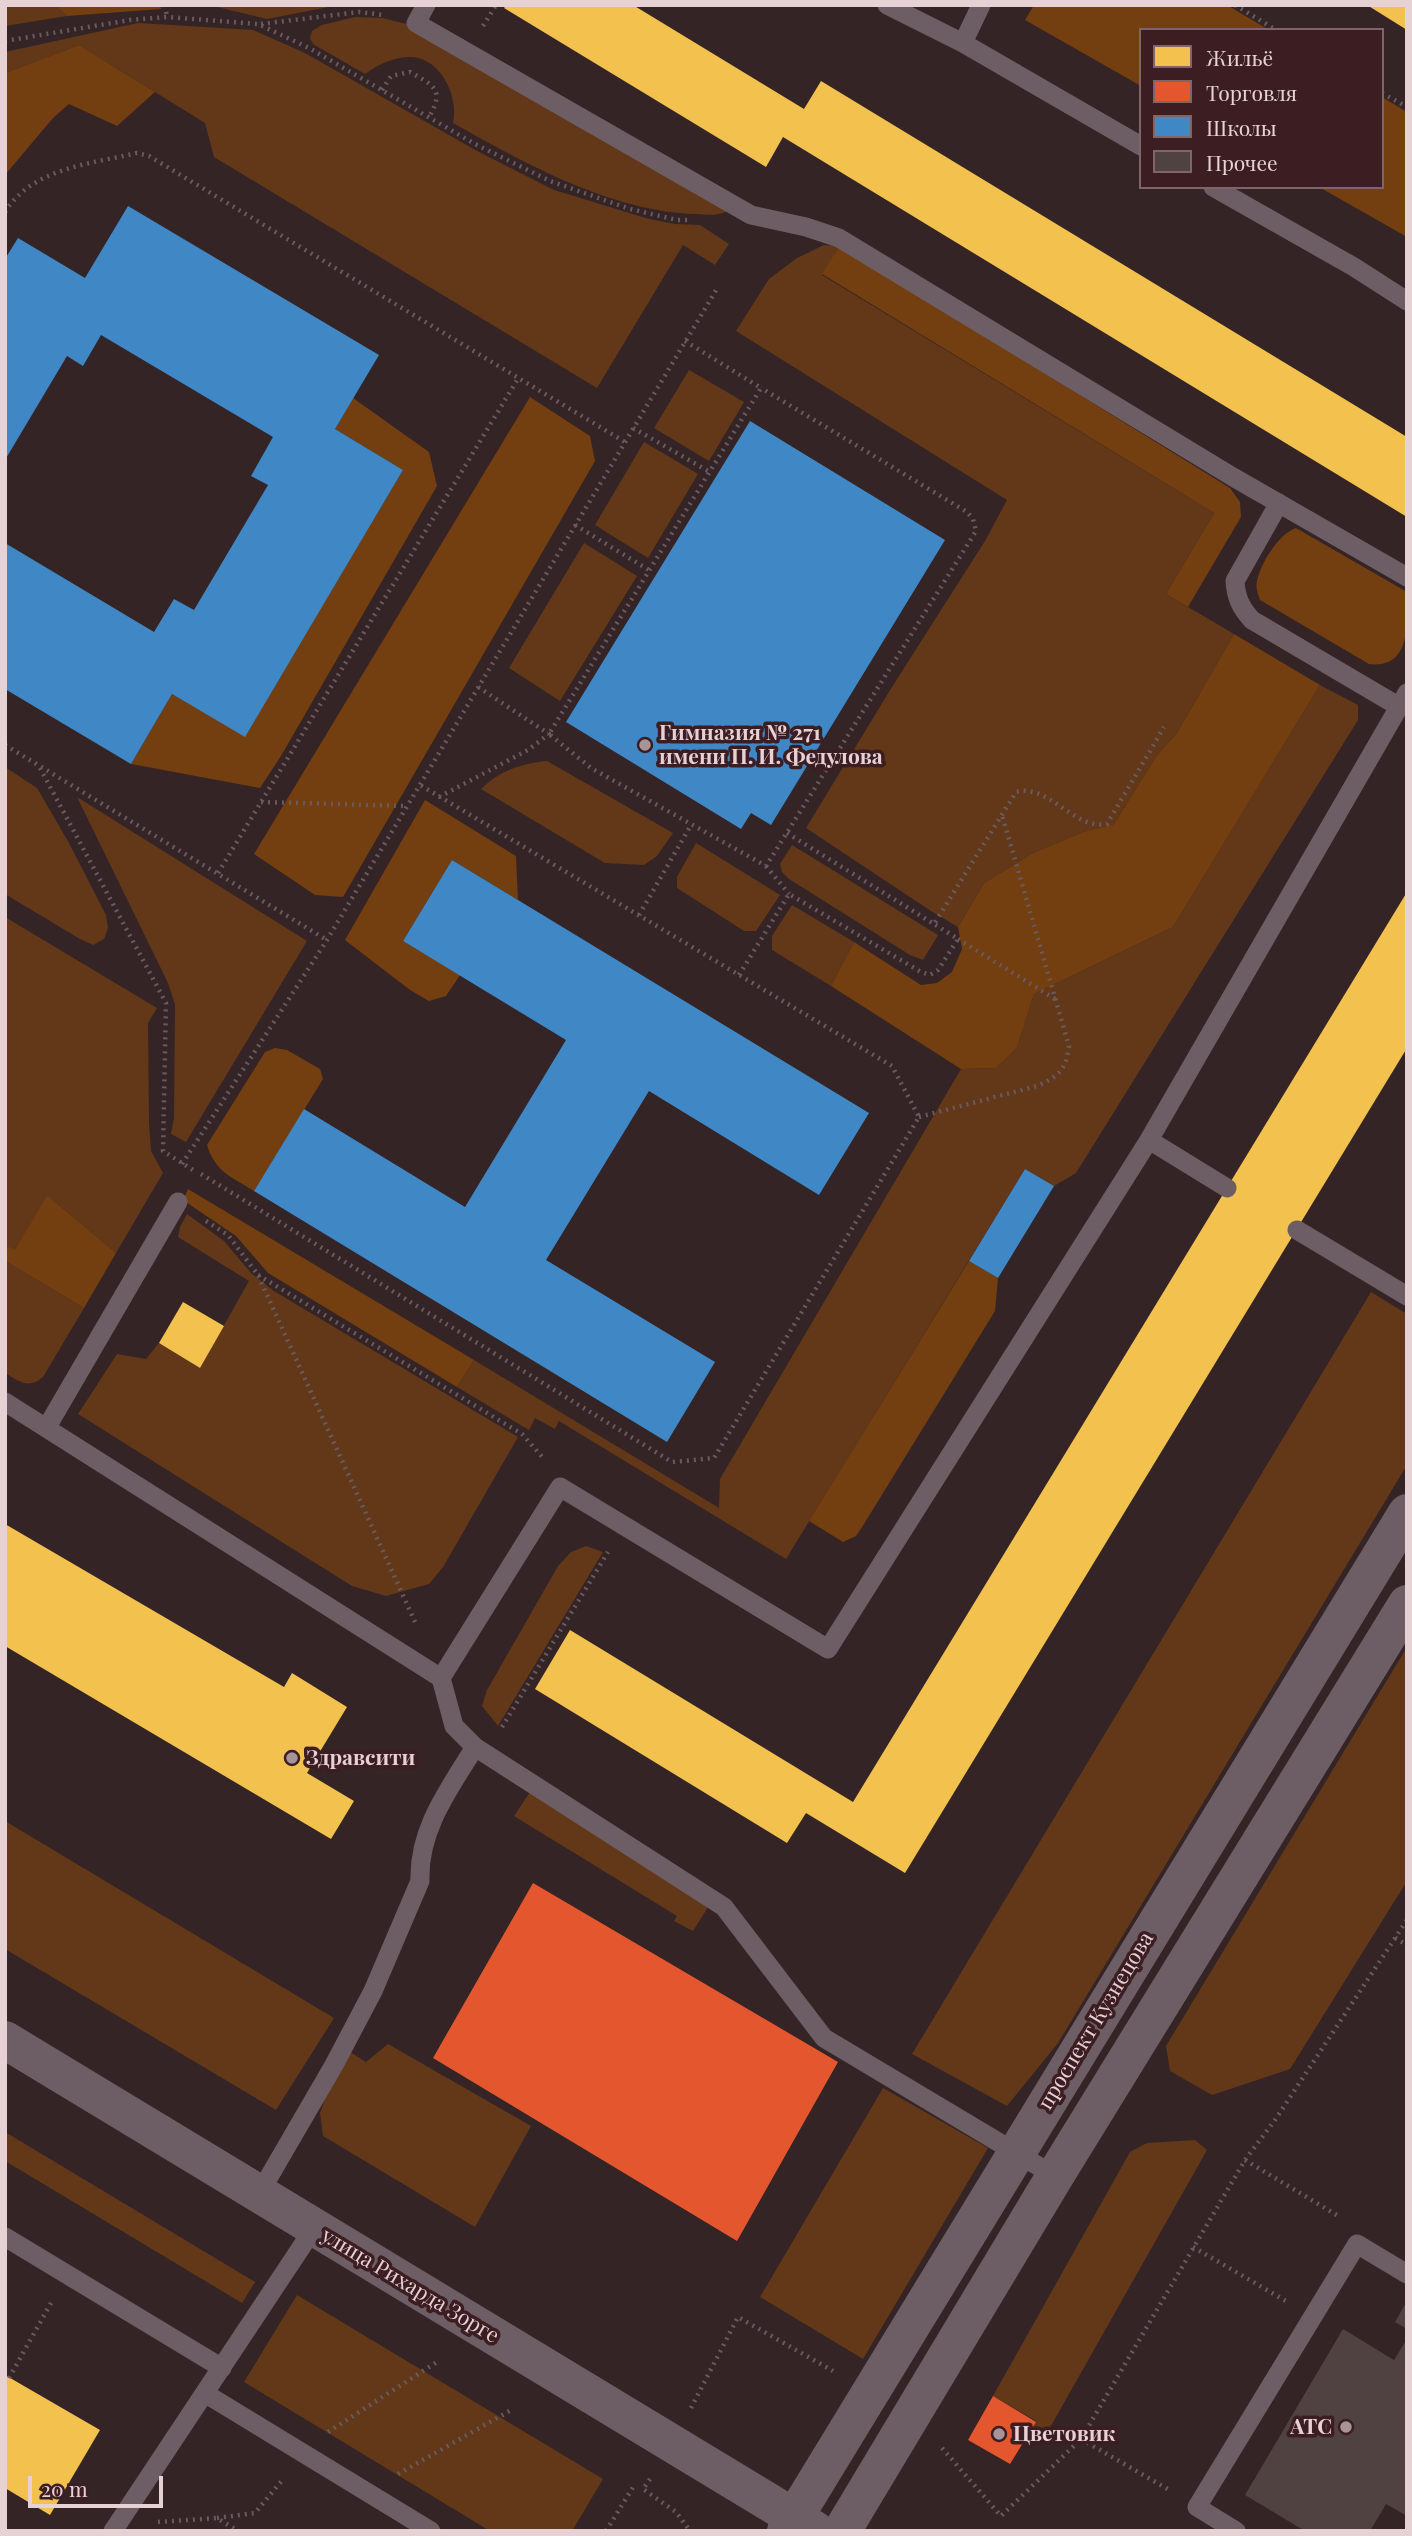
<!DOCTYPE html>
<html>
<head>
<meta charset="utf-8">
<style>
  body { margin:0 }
  #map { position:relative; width:1412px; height:2536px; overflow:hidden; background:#342426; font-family:"Playfair Display",serif }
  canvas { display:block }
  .frame { position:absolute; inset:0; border:7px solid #e6d1d4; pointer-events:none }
  .legend { position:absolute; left:1139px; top:28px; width:245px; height:161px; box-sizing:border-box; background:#3b1d22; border:2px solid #7f6569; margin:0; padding:9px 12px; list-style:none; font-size:21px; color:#e6d1d4 }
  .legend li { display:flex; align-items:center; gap:14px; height:35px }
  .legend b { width:35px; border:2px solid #7f6569 }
  .scale { position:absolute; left:28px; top:2476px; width:135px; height:32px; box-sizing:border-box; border:4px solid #e6d1d4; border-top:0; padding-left:9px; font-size:21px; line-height:24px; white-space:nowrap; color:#e6d1d4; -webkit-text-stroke:5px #3b1d22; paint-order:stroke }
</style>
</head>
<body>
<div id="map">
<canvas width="1412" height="2536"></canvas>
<div class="frame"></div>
<ul class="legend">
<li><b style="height:19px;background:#f2c14e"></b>Жильё</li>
<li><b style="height:19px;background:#e4572e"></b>Торговля</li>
<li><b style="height:19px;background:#3f88c5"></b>Школы</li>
<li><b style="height:19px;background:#504241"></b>Прочее</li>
</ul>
<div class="scale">20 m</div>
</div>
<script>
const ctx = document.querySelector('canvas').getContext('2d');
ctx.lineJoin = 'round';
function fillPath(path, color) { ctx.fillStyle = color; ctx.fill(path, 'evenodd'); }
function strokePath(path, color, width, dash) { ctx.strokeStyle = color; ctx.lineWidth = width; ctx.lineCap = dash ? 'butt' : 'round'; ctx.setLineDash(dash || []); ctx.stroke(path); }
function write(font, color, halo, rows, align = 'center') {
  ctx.font = font + ' "Playfair Display",serif'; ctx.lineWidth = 7; ctx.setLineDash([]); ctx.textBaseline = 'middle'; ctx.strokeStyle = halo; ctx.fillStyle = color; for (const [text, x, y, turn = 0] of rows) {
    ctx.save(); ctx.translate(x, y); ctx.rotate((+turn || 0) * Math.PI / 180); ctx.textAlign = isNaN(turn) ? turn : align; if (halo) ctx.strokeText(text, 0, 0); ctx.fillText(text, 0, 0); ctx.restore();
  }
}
fillPath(new Path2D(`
  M5,5H57L67,16L5,26Z
  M209,5H339L267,19Z
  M355,17L382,18L411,25L728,211C718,216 707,215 696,214C612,212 524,163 453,123C459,97 441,58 411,57C395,56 377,65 365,74L313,44L310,38L312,31L322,25Z
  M138,23L253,30L305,53L477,151L554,190L649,219L675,224L700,225L729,244L715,265L683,245L597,388L214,157L205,123L79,45L5,73V52Z
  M824,245L839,246L822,275L1214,513L1166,594L1234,634L1177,733L1157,755L1114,824L1083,832L1033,853L984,883L958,927L931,911L806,828L892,687L985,541L1007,500L736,331L769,279L797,258Z
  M689,370L744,402L709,461L654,428Z
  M644,442L698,474L648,558L595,525Z
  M584,543L637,576L560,701L509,668Z
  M1320,685L1358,705V720L1076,1173L1054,1186L1025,1169L786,1559L559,1421L555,1429L535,1418L529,1430L457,1387L474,1360L719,1508L720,1479L961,1069L996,1068L1017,1048L1034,994L1173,927Z
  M547,761L673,833L657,856L644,865L605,863L481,789C501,770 520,764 547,761Z
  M5,767L37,788L69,843L106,915L108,928L104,939L93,945L80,939L5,894Z
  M77,797L307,941L186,1142L171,1134L174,1118L175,1004L168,983Z
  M696,843L780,895L756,931H744L677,888V877Z
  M792,845L938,935L923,960L910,955L789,879L782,872L780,864Z
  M792,905L854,942L831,986L772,950V936Z
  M5,917L157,1008L148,1023L149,1123L151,1151L163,1173L116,1253L47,1195L15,1251L5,1245Z
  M187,1214L224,1241L251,1273L274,1291L518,1437L443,1567L429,1584L386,1596L352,1586L78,1414L117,1354L146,1359L159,1343L200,1368L249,1281L178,1237L180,1227Z
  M5,1261L84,1308L43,1377C29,1389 20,1382 5,1373Z
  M1371,1292L1407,1314V1465L1058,2043L1007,2106L912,2054Z
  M586,1546L603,1552L498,1726L482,1706L487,1690L558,1566L571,1552Z
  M1407,1647V1881L1290,2069L1212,2095L1170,2071L1166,2046Z
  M530,1792L710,1904L693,1931L674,1921L677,1916L514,1816Z
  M5,1821L334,2018L276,2110L5,1949Z
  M388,2044L531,2126L475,2227L323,2136L320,2113L332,2079L347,2050L366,2062Z
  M883,2088L988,2148L863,2359L760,2297Z
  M5,2132L255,2282L242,2303L5,2161Z
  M1195,2140L1207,2150L1052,2424L1043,2436L1031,2429L1036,2421L993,2396L1130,2152L1147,2143Z
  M297,2295L603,2479L572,2531H490L244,2382Z`), '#633818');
fillPath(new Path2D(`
  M56,5H160L161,9L67,16Z
  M1034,5H1227L1269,30H1141V86L1025,20Z
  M79,45L155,92L117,126L69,104L53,118L5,175V73Z
  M1382,97L1407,112V237L1319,187H1382Z
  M839,246L1230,488L1240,502L1241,517L1188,607L1166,594L1214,513L822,274Z
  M530,397L590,436L595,461L343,897L315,895L254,854Z
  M353,398L429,452L437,486L281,756L260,788L131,764L172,694L245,736L403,470L335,429Z
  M1296,528L1407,592C1407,623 1412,669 1369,664L1260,600C1257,592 1255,585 1258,577C1263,560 1279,534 1296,528Z
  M1234,634L1320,685L1173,927L1034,994L1017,1048L996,1068L961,1069L831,986L854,942L921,985L937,983L952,972L962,949L958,927L984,883L1033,853L1083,832L1114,824L1157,755L1177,733Z
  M425,800L516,856L518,900L452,860L403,941L460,975L446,996L429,1001L410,990L345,940Z
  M275,1048L287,1050L320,1069L323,1079L254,1191C232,1177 215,1172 207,1145L265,1052Z
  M188,1189L474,1360L457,1387L268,1273L236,1236L183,1200Z
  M47,1195L116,1253L84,1308L5,1261V1245L15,1250Z
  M969,1261L998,1278L995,1311L864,1524L856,1536L843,1542L809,1521Z`), '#733e10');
fillPath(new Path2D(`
  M506,5H633L804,109L821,81L1407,437V517L783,137L766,167L504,8Z
  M1367,5H1407V30Z
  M1407,892V1048L905,1873L806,1813L787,1843L535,1689L570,1630L853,1802Z
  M183,1302L224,1326L200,1368L159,1343Z
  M5,1524L284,1687L292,1673L347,1707L307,1773L354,1801L331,1839L5,1646Z
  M5,2375L100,2430L50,2515L5,2488Z`), '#f2c14e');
fillPath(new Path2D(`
  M533,1883L838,2062L737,2241L433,2058Z
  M993,2396L1036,2422L1010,2464L968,2440Z`), '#e4572e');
fillPath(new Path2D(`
  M128,206L379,355L335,429L403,470L245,737L172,694L131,764L5,689V543L154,632L174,599L194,610L268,485L251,476L273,437L101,335L83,366L67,356L5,460V259L18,238L85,278Z
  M750,421L945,540L771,825L751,813L741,829L566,722Z
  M452,860L869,1113L819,1195L649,1091L546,1260L715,1362L667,1442L254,1191L304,1109L465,1207L566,1040L403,941Z
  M1025,1169L1054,1186L998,1278L969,1261Z`), '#3f88c5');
fillPath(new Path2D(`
  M1407,2301V2329L1395,2322Z
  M1343,2329L1394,2360L1407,2339V2516L1386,2504L1370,2531H1305L1245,2495Z`), '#504241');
strokePath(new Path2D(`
  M165,5L167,17
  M1235,5L1276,30
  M261,24L359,12L384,15
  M483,26L496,5
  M5,41L130,20L167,17L258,24L309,48L475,144L550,181L630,209L677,220H691
  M382,90L391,76L410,72C434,86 445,89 429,117
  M1382,93L1407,107
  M5,212C32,168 90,164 137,153L149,156L625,442
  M685,341L761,388L549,734L591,768L766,866L976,531L973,519L967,512L761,388
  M633,428L710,472
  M575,525L649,570
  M5,745L327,940
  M40,768L166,1003L163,1151L193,1170
  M439,797L528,750L549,734L478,687
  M261,802L406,806
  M787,833L934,924L1016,792C1049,783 1073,830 1107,824L1164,727
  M766,866L789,894
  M218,873L519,377
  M639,915L691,825
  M958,939L1055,999
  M739,975L789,894L921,972L930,975L938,970L958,939L934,924
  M919,1117L1037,1086C1059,1076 1066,1070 1069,1046L1002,815
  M182,1164L327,940L718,287
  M201,1174L672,1462L714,1458L919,1117L892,1066L420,785
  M206,1221L228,1235L258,1275L415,1622
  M258,1275L522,1434L544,1459
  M502,1727L608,1552
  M1395,1938L1407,1945
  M1245,2160L1340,2217
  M1193,2247L1286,2301
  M9,2378L51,2303
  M691,2408L738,2317L833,2371
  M328,2432L437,2362
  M1081,2439L1171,2491
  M942,2448L1001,2516L1081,2439L1245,2160L1275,2120L1407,1920
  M398,2474L513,2409
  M650,2479L643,2489L676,2512L690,2531
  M217,2518L255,2513L284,2478
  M158,2522L217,2518L238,2531
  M606,2531L635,2484`), '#675b5e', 4.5, [2, 5]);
strokePath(new Path2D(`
  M426,5L416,23L751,215L806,227L839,238L1233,477L1407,577
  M887,5L963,43L1141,146
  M963,43L981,5
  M1213,187L1354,267L1407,301
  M1279,503L1235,581C1236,598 1241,608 1252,620L1398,706
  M1149,1140L1227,1188
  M1297,1230L1407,1296
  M5,1402L441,1678L454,1726L475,1747L724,1907L824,2038L1055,2176
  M47,1427L178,1202
  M441,1678L560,1487L828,1649L1149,1140L1407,693
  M259,2194L334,2065L373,1991L420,1881C418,1830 449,1789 475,1747
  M5,2237L222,2368
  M206,2394L431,2531
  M113,2531L314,2228
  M1236,2531L1197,2507L1357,2244L1407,2274`), '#6c5e64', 19);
strokePath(new Path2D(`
  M5,2040L815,2530
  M786,2531L1407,1513
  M842,2531L1055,2176L1407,1604`), '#6c5e64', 38);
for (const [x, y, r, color] of [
  [645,745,7,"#a89497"],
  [292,1758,7,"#a89497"],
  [1346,2427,7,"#a89497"],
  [999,2434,7,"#a89497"]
]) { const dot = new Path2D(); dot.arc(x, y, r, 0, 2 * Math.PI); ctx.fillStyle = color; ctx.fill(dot); strokePath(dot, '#3b1d22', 2.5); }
write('bold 21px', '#e6d1d4', '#3b1d22', [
  ["Гимназия № 271",659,733],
  ["имени П. И. Федулова",659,757],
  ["Здравсити",306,1758],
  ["АТС",1332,2427,"right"],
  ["Цветовик",1013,2434]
], 'left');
write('21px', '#e6d1d4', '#3b1d22', [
  ["проспект Кузнецова",1096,2021,-59],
  ["улица Рихарда Зорге",410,2286,31]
]);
</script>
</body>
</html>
